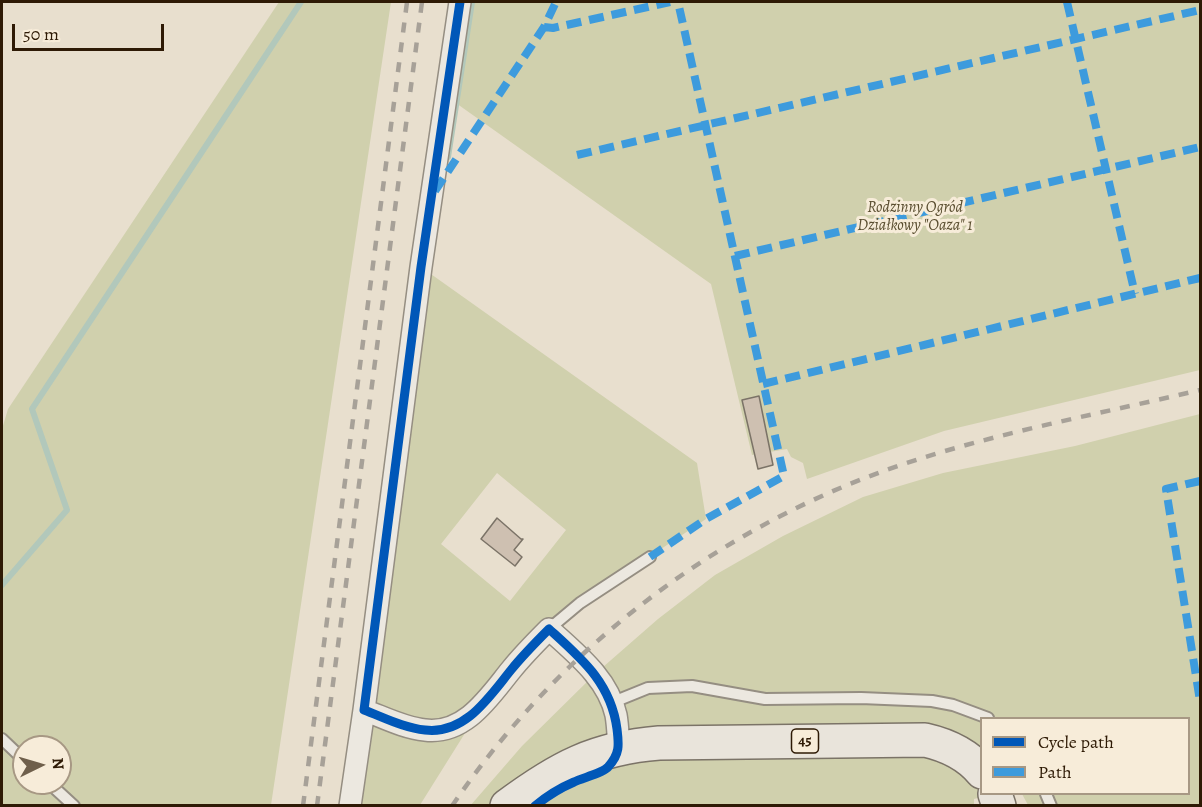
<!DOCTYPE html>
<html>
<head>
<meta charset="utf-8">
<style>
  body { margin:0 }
  #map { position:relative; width:1202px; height:807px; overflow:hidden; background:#e8dfce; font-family:Alegreya,serif }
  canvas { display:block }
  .frame { position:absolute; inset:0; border:3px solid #2e1a05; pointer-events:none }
  .legend { position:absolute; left:980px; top:717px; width:210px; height:78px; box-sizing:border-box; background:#f7ecd9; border:2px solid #a79884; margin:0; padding:8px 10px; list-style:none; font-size:18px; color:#2e1a05 }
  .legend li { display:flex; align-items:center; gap:12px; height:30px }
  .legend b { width:30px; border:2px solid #a79884 }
  .north { position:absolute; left:12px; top:735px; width:60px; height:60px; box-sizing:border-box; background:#f7ecd9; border:2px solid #a79884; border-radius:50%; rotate:85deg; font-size:16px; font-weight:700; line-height:24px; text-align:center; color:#2e1a05 }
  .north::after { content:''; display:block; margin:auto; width:21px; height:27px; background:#6f5f4b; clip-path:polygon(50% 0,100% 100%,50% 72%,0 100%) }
  .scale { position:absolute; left:12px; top:24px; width:152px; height:27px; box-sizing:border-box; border:3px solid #2e1a05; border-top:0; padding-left:8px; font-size:18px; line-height:21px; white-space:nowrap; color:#2e1a05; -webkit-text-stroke:4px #f7ecd9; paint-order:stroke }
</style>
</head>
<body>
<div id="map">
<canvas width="1202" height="807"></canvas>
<div class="frame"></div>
<ul class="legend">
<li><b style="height:8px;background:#0057b8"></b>Cycle path</li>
<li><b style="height:8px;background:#3d9bdd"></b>Path</li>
</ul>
<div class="north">N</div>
<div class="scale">50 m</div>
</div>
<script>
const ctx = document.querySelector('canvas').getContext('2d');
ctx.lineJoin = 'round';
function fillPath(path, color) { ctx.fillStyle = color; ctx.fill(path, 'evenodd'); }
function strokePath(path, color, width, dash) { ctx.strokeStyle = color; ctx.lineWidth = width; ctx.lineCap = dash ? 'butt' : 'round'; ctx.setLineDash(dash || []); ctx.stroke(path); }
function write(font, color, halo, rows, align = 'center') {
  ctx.font = font + ' Alegreya,serif'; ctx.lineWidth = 6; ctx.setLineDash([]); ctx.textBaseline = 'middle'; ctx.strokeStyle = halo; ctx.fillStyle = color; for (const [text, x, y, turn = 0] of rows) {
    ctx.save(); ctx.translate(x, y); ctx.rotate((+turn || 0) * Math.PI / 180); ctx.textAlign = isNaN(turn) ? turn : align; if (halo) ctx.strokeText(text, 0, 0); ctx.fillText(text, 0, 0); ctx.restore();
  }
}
fillPath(new Path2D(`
  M279,2H391L271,805L2,806V429L8,409ZM24,747H60V783H24Z
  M460,2H1200V370L944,431L807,479L803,463L791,457L787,449L752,455L711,284L446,96Z
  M421,267L697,463L706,519L580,603L482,706L420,805L347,806ZM497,473L566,530L510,601L441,544Z
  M1200,414V805H1028L1022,794H1188V718H982V794H993L974,799V805L470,806L522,746L595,674L658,619L715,575L783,536L863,497L943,473L1075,446Z`), '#d0d0ad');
strokePath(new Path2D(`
  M448,157L472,2
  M2,585L67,510L32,409L301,2`), '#b2c8bb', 6);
const building = new Path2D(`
  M759,396L773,465L758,469L742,400Z
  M497,518L521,539H523L514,550L522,557L515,566L481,539Z`);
fillPath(building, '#cec0b1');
strokePath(building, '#7b7367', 1.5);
const service = new Path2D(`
  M549,629L580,603L650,557
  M611,703L648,688L692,686L765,699L861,698L932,701L953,705L988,718
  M2,739L24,760
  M49,783L74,806
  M1046,794L1051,806`);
const minor = new Path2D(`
  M460,2L421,267L364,710C383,717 404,728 425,730C465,735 489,697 511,670C523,655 536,642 549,629C575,653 608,678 616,715C618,726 618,737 619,748
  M350,806L364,710`);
const primary = new Path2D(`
  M995,794L999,806
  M507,806C558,768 595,748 659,743L925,740C947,745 967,754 982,772`);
strokePath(service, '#958e82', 14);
strokePath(minor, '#958e82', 24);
strokePath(primary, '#7b7367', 36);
strokePath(service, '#ece8e0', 10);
strokePath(minor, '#ece8e0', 21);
strokePath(primary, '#e9e4db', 33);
strokePath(new Path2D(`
  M303,806L407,2
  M317,806L422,2
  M452,806C563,642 731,518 919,459C1010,430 1108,412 1200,390`), '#a7a198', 4.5, [10, 10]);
strokePath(new Path2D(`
  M1067,2L1135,294
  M544,27L553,28L670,2
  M577,155L1200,10
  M435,191L544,27L556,2
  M735,256L1200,147
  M763,384L1200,278
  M1200,481L1166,489L1200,701
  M650,557L706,519L784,476L678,2`), '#3d9bdd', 8, [15, 8]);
strokePath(new Path2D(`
  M460,2L421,267L364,710C383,717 404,728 425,730C465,735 489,697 511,670C523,655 536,642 549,629C582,659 611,683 617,729C619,745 620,754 608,767C603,773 582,778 574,782C560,788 547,796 535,806`), '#0057b8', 9);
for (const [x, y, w] of [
  [805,741,27]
]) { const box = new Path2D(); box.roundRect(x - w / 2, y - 12, w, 24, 4.5); ctx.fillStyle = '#f7ecd9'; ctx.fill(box); strokePath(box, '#2e1a05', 1.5); }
write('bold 15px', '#2e1a05', null, [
  ["45",805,741]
]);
write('italic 16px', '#594d2f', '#f7ecd9', [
  ["Rodzinny Ogród",915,208],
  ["Działkowy \"Oaza\" 1",915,226]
]);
</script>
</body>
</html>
